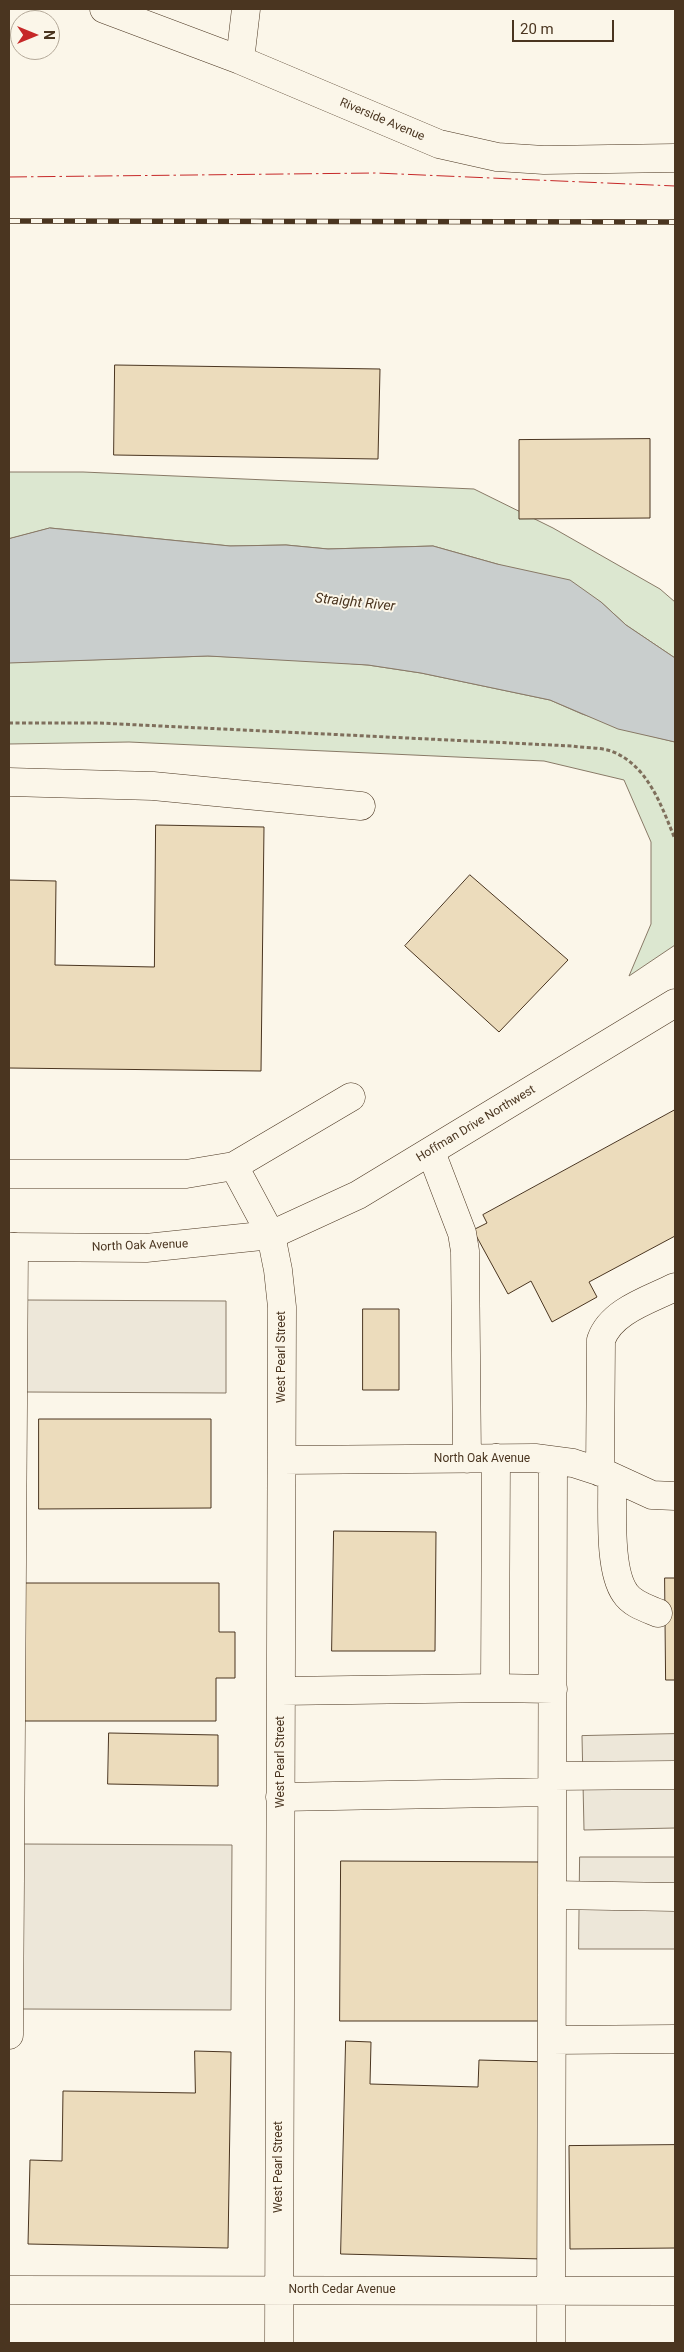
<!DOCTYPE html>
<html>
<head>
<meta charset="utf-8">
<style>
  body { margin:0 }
  #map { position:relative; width:684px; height:2352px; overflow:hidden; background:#fbf6e9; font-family:Roboto,sans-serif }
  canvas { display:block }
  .frame { position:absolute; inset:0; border:10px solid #4a3520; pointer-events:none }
  .north { position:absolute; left:10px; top:10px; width:50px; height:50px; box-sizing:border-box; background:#fbf6e9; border:1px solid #b4a999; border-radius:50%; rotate:90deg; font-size:14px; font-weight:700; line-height:20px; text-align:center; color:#4a3520 }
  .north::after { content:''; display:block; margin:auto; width:18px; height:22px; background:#c62828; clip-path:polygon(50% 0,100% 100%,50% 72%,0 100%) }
  .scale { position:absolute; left:512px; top:20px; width:102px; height:22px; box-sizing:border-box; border:2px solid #4a3520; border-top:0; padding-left:6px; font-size:15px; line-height:18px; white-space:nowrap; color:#4a3520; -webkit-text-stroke:4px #fbf6e9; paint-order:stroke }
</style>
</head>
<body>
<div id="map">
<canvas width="684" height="2352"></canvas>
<div class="frame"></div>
<div class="north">N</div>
<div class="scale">20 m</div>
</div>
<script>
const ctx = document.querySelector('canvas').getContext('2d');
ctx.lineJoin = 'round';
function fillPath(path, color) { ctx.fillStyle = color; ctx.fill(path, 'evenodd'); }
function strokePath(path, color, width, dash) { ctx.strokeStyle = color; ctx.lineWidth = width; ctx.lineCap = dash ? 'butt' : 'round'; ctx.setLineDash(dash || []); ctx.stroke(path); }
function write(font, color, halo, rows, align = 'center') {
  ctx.font = font + ' Roboto,sans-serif'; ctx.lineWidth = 4; ctx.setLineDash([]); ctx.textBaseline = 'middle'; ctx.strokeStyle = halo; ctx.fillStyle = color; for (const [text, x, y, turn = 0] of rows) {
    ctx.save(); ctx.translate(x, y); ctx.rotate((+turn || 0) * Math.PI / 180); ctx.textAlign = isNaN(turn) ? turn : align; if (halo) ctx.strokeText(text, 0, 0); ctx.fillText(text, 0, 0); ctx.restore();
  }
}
const green = new Path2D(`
  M9,472H83L474,489L553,528L660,589L675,602V658L626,625L601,602L497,564L433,546L328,549L286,545L230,546L50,528L9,539Z
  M208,656L306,660L368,665L421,673L550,700L582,714L647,735L675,742V945L629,976L651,924V842L624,780L544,761L129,742L9,744V663Z`);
fillPath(green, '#dce7d0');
strokePath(green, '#887966', 1);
const parking = new Path2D(`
  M25,1300L226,1301V1393L25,1392Z
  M675,1734V1828L584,1830L582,1736Z
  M20,1844L232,1845L231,2010L20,2009Z
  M580,1857H675V1949H579Z`);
fillPath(parking, '#ede7d9');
strokePath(parking, '#887966', 1);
const water = new Path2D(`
  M50,528L230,546L286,545L328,549L433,546L497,564L570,580L601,602L626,625L675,658V742L618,729L550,700L421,673L368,665L208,656L9,663V539Z`);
fillPath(water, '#c9cecd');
strokePath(water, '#887966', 1);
const building = new Path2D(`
  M115,365L380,369L378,459L114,455Z
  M650,439V518L519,519V440Z
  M156,825L264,827L261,1071L9,1068V880L56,881L55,965L154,967Z
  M470,875L568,960L499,1032L405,946Z
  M675,1110V1236L589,1282L597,1297L552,1322L531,1281L508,1294L473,1230L487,1223L483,1215Z
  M363,1309H399V1390H363Z
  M39,1419H211V1508L39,1509Z
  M334,1531L436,1532L435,1651H332Z
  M665,1578H675V1680H666Z
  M25,1583H219V1632H235V1678H216V1721H25Z
  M109,1733L218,1735V1786L108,1784Z
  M341,1861L542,1862L541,2021H340Z
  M346,2041L371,2042L370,2084L478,2087L479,2060L548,2062L543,2259L341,2254Z
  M195,2051L231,2052L228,2248L28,2244L30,2160L62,2161L63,2091L195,2093Z
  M675,2145V2248L570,2249L569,2146Z`);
fillPath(building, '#ecdcbc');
strokePath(building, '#4a3520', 1);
const minor = new Path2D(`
  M104,9L240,60L439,144L497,157L544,160L675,158
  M240,60L246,9
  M9,782L153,786L361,806
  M431,1152L462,1233L465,1251L467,1459
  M234,1166L351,1097
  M9,1174H186L234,1166L271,1235L278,1270L282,1307L279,2343
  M496,1458L495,1688L553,1689
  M282,1460L535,1458L573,1463L604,1473L652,1495L675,1496
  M600,1472L601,1340C611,1311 649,1300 675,1287
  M612,1477C613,1507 608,1569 625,1593C632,1604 646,1608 658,1613
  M281,1691L495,1688
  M553,1776L675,1775
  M280,1797L552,1792
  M552,1895L675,1897
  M9,2035L14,1247
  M552,2040L675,2039
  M9,2290L675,2291
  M551,2343L553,1461`);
const major = new Path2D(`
  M9,1247L146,1248L271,1235L358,1195L675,1003`);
strokePath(minor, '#4a3520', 29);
strokePath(major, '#4a3520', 29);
strokePath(new Path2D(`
  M9,723H99L572,746C584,748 599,747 611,751C648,765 661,805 675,839`), '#7f6f5c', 3, [4, 2.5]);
strokePath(minor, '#fbf6e9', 28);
strokePath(major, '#fbf6e9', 28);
const rail = new Path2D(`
  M9,221L675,222`);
strokePath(rail, '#4a3520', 5.5);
strokePath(rail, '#fbf6e9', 4, [11]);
strokePath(new Path2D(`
  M9,177L376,173L675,186`), '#c62828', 1, [18, 4, 2.5, 4]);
write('12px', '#4a3520', '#fbf6e9', [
  ["Riverside Avenue",382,120,23],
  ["Hoffman Drive Northwest",476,1124,-31],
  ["North Oak Avenue",140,1246,-2],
  ["West Pearl Street",282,1357,-90],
  ["North Oak Avenue",482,1459],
  ["West Pearl Street",281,1762,-90],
  ["West Pearl Street",279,2167,-90],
  ["North Cedar Avenue",342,2290]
]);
write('italic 14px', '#4a3520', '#fbf6e9', [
  ["Straight River",355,603,6]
]);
</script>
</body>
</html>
